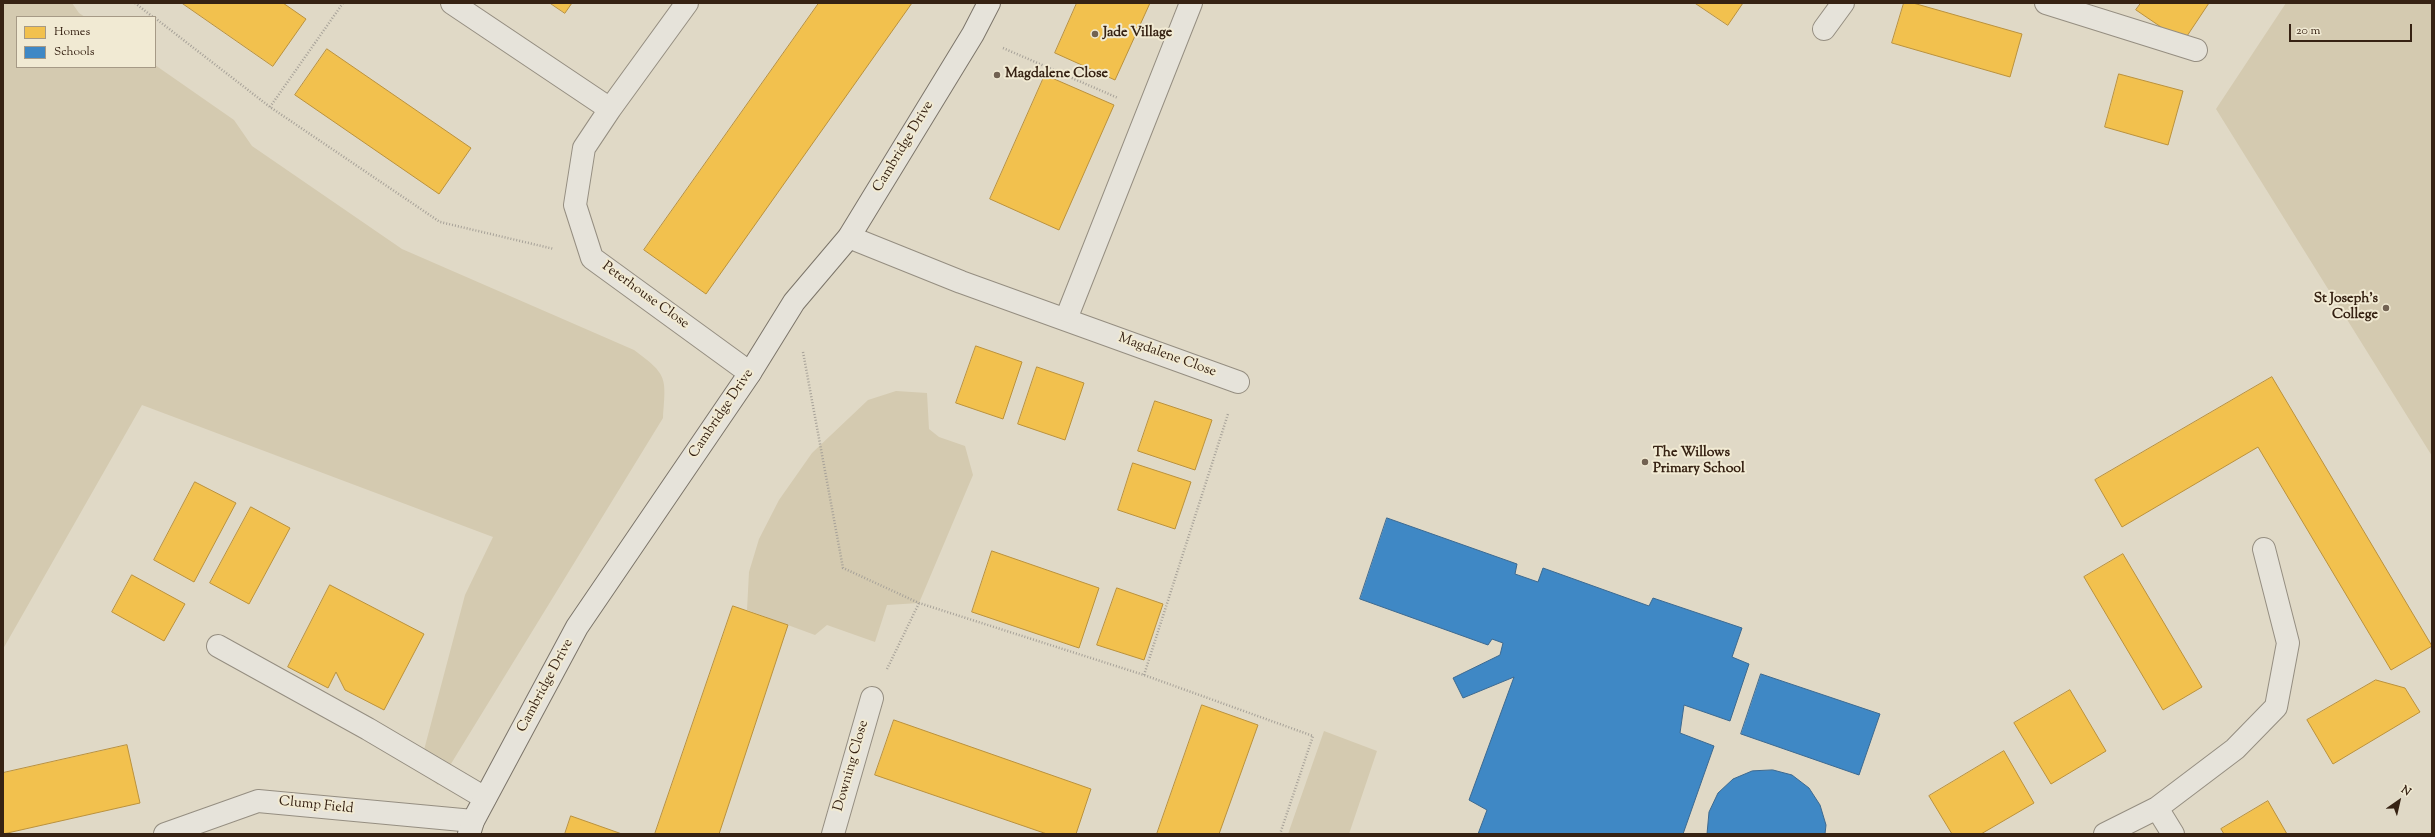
<!DOCTYPE html>
<html>
<head>
<meta charset="utf-8">
<style>
  body { margin:0 }
  #map { position:relative; width:2435px; height:837px; overflow:hidden; background:#e0d9c6; font-family:"Sorts Mill Goudy",serif }
  canvas { display:block }
  .frame { position:absolute; inset:0; border:4px solid #362213; pointer-events:none }
  .legend { position:absolute; left:16px; top:16px; width:140px; height:52px; box-sizing:border-box; background:#f1ead3; border:1px solid #a69a86; margin:0; padding:5px 7px; list-style:none; font-size:12px; color:#362213 }
  .legend li { display:flex; align-items:center; gap:8px; height:20px }
  .legend b { width:20px; border:1px solid #a69a86 }
  .north { position:absolute; left:2379px; top:781px; width:40px; height:40px; -webkit-text-stroke:3px #f1ead3; paint-order:stroke; rotate:34deg; font-size:11px; font-weight:700; line-height:16px; text-align:center; color:#362213 }
  .north::after { content:''; display:block; margin:auto; width:14px; height:18px; background:#362213; clip-path:polygon(50% 0,100% 100%,50% 72%,0 100%) }
  .scale { position:absolute; left:2289px; top:24px; width:123px; height:18px; box-sizing:border-box; border:2px solid #362213; border-top:0; padding-left:5px; font-size:12px; line-height:14px; white-space:nowrap; color:#362213; -webkit-text-stroke:3px #f1ead3; paint-order:stroke }
</style>
</head>
<body>
<div id="map">
<canvas width="2435" height="837"></canvas>
<div class="frame"></div>
<ul class="legend">
<li><b style="height:11px;background:#f2c14e"></b>Homes</li>
<li><b style="height:11px;background:#3f88c5"></b>Schools</li>
</ul>
<div class="north">N</div>
<div class="scale">20 m</div>
</div>
<script>
const ctx = document.querySelector('canvas').getContext('2d');
ctx.lineJoin = 'round';
function fillPath(path, color) { ctx.fillStyle = color; ctx.fill(path, 'evenodd'); }
function strokePath(path, color, width, dash) { ctx.strokeStyle = color; ctx.lineWidth = width; ctx.lineCap = dash ? 'butt' : 'round'; ctx.setLineDash(dash || []); ctx.stroke(path); }
function write(font, color, halo, rows, align = 'center') {
  ctx.font = font + ' "Sorts Mill Goudy",serif'; ctx.lineWidth = 4; ctx.setLineDash([]); ctx.textBaseline = 'middle'; ctx.strokeStyle = halo; ctx.fillStyle = color; for (const [text, x, y, turn = 0] of rows) {
    ctx.save(); ctx.translate(x, y); ctx.rotate((+turn || 0) * Math.PI / 180); ctx.textAlign = isNaN(turn) ? turn : align; if (halo) ctx.strokeText(text, 0, 0); ctx.fillText(text, 0, 0); ctx.restore();
  }
}
fillPath(new Path2D(`
  M3,3H72L79,13L85,17H17V67L155,65L234,120L252,146L402,249L634,350C668,375 666,377 663,418L438,785L419,769L465,595L493,537L142,405L3,649Z
  M2286,3H2432V456L2216,109Z
  M896,391L927,393L929,429L939,437L965,446L973,475L919,603L887,605L875,642L827,625L815,635L747,610L749,572L759,539L779,500L812,453L868,400Z
  M1324,731L1377,751L1349,834H1288Z`), '#d4cab0');
const homes = new Path2D(`
  M182,3H283L306,19L273,66Z
  M550,3H572L565,13Z
  M819,3H912L706,294L644,250Z
  M1077,3H1150L1115,80L1055,53Z
  M1695,3H1743L1728,25Z
  M1904,3H1913L2022,34L2010,77L1892,43Z
  M2141,3H2209L2183,42L2136,10Z
  M327,49L471,148L439,194L295,95Z
  M2119,74L2183,91L2168,145L2105,127Z
  M1045,75L1114,105L1059,230L990,199Z
  M976,346L1022,362L1003,419L956,403Z
  M1037,367L1084,383L1065,440L1018,424Z
  M2272,377L2432,646L2391,670L2258,447L2122,527L2095,480Z
  M1155,401L1212,420L1195,470L1138,451Z
  M1133,463L1191,482L1175,529L1118,510Z
  M195,482L236,503L194,582L154,560Z
  M251,507L290,528L249,604L210,583Z
  M992,551L1099,588L1079,648L972,612Z
  M2123,554L2202,687L2163,710L2084,577Z
  M132,575L185,604L164,641L112,612Z
  M330,585L424,634L384,710L345,690L336,672L328,688L288,667Z
  M1117,588L1163,604L1144,660L1097,645Z
  M733,606L788,625L719,834H655Z
  M2376,680L2405,688L2420,712L2333,764L2307,720Z
  M2070,690L2106,751L2051,784L2014,723Z
  M1202,705L1258,725L1219,834H1157Z
  M894,720L1091,789L1076,834H1047L875,775Z
  M127,745L140,803L3,834V773Z
  M2004,751L2034,803L1981,834H1952L1929,796Z
  M2268,801L2287,834H2224L2221,829Z
  M571,816L622,834H565Z`);
fillPath(homes, '#f2c14e');
strokePath(homes, '#ba913c', 1);
const schools = new Path2D(`
  M1387,518L1517,564L1515,574L1538,582L1543,568L1649,606L1653,598L1742,628L1732,657L1749,664L1730,721L1684,705L1680,733L1714,746L1683,834H1478L1487,810L1469,800L1514,677L1463,698L1453,678L1500,655L1503,643L1492,639L1488,645L1360,599Z
  M1761,674L1880,714L1859,775L1741,734Z
  M1773,770L1792,775L1809,788L1820,805L1826,825L1825,834H1707L1709,812L1718,793L1733,779L1752,771Z`);
fillPath(schools, '#3f88c5');
strokePath(schools, '#3c6990', 1);
const street = new Path2D(`
  M452,3L610,109L584,148L575,205L592,258L750,373
  M2046,3L2196,50
  M1824,29L1843,3
  M610,109L687,3
  M849,237L961,282L1238,382
  M1066,319L1191,3
  M218,646L368,729L485,798
  M2157,808L2173,834
  M165,834L258,801L473,821
  M833,834L872,698
  M2105,834L2157,808L2235,749L2276,707L2288,643L2264,549`);
const secondary = new Path2D(`
  M469,834L473,821L577,627L750,373L794,302L849,237L973,34L989,3`);
strokePath(street, '#958e81', 24);
strokePath(secondary, '#7c756a', 24);
strokePath(new Path2D(`
  M135,3L153,17
  M155,18L270,107L440,222L554,249
  M1003,48L1118,98
  M270,107L343,3
  M803,352L843,568L919,603L1144,675L1313,736L1280,834
  M887,669L919,603
  M1144,675L1228,414`), '#a6a198', 2.5, [1, 2]);
strokePath(street, '#e6e3da', 22);
strokePath(secondary, '#e6e3da', 22);
for (const [x, y, r, color] of [
  [1095,34,4,"#726252"],
  [997,75,4,"#726252"],
  [2386,308,4,"#726252"],
  [1645,462,4,"#726252"]
]) { const dot = new Path2D(); dot.arc(x, y, r, 0, 2 * Math.PI); ctx.fillStyle = color; ctx.fill(dot); strokePath(dot, '#f1ead3', 1.5); }
write('bold 14px', '#362213', '#f1ead3', [
  ["Jade Village",1103,34],
  ["Magdalene Close",1005,75],
  ["St Joseph's",2378,300,"right"],
  ["College",2378,316,"right"],
  ["The Willows",1653,454],
  ["Primary School",1653,470]
], 'left');
write('14px', '#362213', '#f1ead3', [
  ["Cambridge Drive",904,147,-59],
  ["Peterhouse Close",645,296,36],
  ["Magdalene Close",1167,356,20],
  ["Cambridge Drive",722,414,-56],
  ["Cambridge Drive",546,686,-62],
  ["Downing Close",852,766,-74],
  ["Clump Field",316,806,6]
]);
</script>
</body>
</html>
